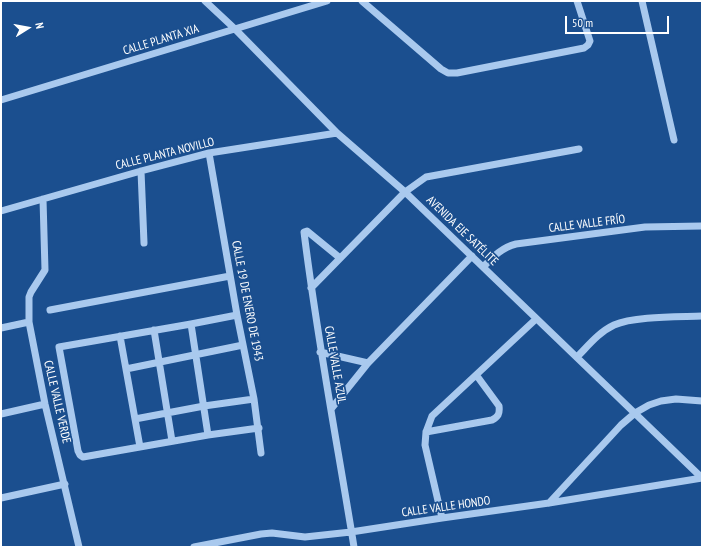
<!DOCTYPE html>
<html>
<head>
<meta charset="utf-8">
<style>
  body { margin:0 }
  #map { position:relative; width:703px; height:548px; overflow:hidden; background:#1b4f8f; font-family:"PT Sans Narrow",sans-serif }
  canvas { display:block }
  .frame { position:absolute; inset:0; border:2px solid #fff; pointer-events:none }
  .north { position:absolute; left:8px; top:8px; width:40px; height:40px; -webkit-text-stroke:3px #1b4f8f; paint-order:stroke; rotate:79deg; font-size:11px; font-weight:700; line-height:16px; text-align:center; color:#fff }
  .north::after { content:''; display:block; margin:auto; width:14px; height:18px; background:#fff; clip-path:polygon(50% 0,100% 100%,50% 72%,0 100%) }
  .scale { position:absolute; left:565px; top:16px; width:104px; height:18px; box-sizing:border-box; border:2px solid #fff; border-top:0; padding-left:5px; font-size:12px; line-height:14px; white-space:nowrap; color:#fff; -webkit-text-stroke:3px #1b4f8f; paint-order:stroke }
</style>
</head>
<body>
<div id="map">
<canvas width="703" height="548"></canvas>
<div class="frame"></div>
<div class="north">N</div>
<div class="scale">50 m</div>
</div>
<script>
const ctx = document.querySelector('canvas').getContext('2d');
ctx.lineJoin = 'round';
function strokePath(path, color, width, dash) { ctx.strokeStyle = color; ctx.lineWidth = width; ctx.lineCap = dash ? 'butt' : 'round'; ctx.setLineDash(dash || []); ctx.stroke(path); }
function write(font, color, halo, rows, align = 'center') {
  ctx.font = font + ' "PT Sans Narrow",sans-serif'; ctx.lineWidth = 3.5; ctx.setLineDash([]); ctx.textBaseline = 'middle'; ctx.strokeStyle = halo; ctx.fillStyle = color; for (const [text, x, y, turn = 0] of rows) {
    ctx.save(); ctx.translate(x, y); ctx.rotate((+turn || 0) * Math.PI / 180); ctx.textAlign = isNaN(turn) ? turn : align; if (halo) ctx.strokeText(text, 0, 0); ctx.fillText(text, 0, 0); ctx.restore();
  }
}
strokePath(new Path2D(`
  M205,1L235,29L337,133L405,192L702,478
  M362,1L441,69L448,73H457L584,48L588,45L590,41L577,1
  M642,1L674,140
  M1,100L327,1
  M209,153L237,315L254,399L261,453
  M141,171L144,243
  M43,199L45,270L31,292L29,297V322L45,404L79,547
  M1,211L141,171L209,153L337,133
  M340,258L307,231L304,232C317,338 337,442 354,547
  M483,267C493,257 501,248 516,244L645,227L702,226
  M311,288L405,192L426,177L579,149
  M50,310L230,276
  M237,315L191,324L59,347L78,451L80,455L83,457L208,435L259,428
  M191,324L208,435
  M1,328L29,322
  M154,330L172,441
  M120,336L140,447
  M320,352L368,363
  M577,357C588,346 599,332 614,325C634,316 678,317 702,316
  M126,369L243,345
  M331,409L368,363L472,256
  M1,414L45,404
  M135,419L204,406L254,399
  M426,432L492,420C498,417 500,414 499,406L477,376
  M1,498L65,484
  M549,503L621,425L635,413L649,405L661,401L676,399L702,401
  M442,518L425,445L426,432L432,416L536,319
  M194,547L261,534L272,533L305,537L351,532L442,518L549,503L702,478`), '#a9c9ee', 7);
write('12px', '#fff', '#1b4f8f', [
  ["CALLE PLANTA XIA",161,40,-17],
  ["CALLE PLANTA NOVILLO",165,154,-14],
  ["CALLE VALLE FRÍO",587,224,-7],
  ["AVENIDA EJE SATÉLITE",462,231,44],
  ["CALLE 19 DE ENERO DE 1943",247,301,79],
  ["CALLE VALLE AZUL",335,365,80],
  ["CALLE VALLE VERDE",57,402,77],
  ["CALLE VALLE HONDO",446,507,-8]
]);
</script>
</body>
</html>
